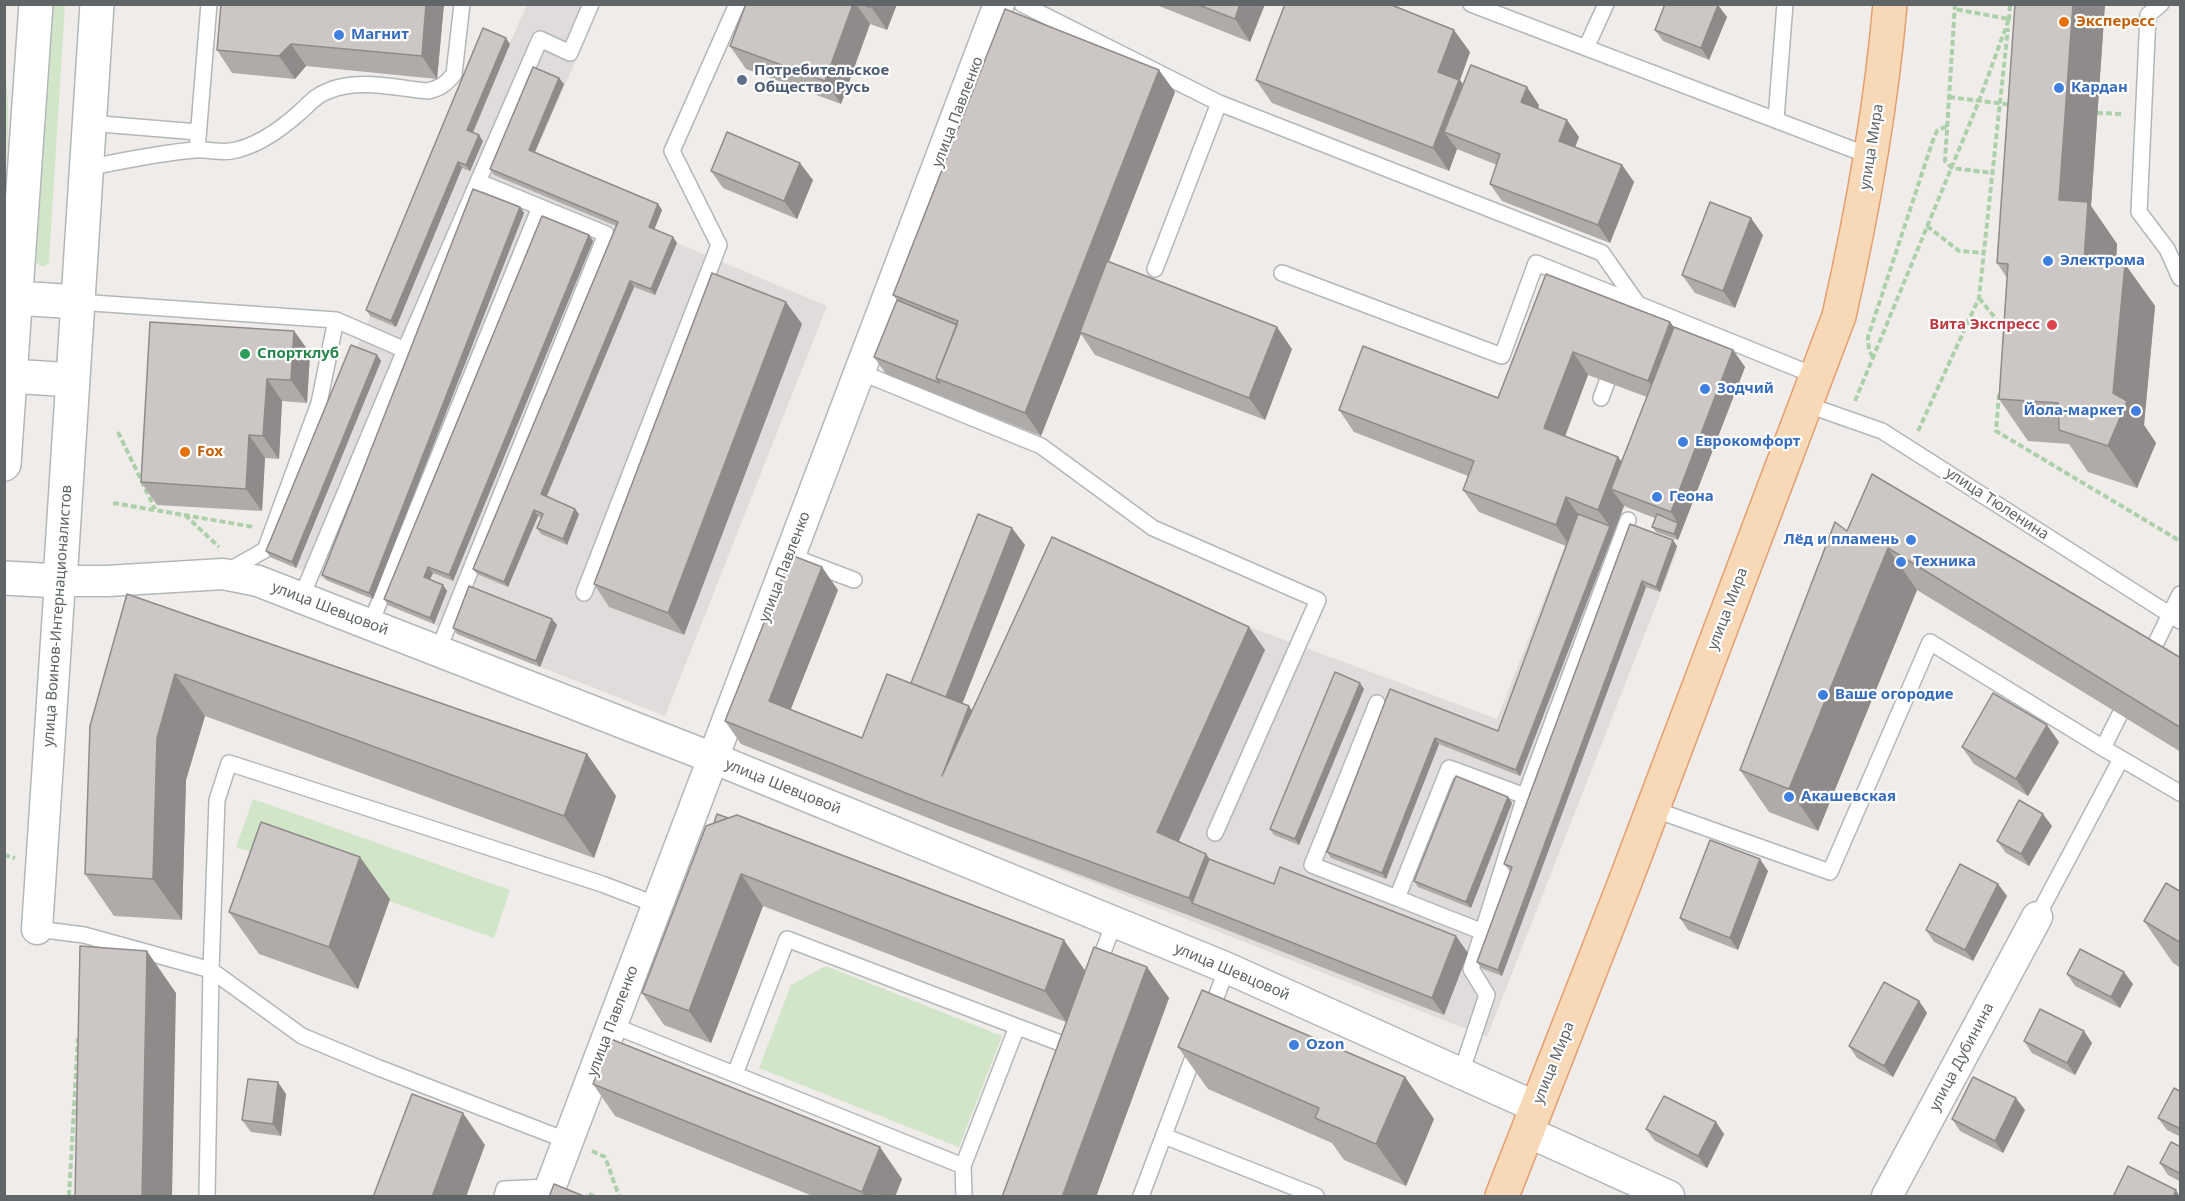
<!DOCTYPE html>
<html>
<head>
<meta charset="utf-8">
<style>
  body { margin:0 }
  #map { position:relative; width:2185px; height:1201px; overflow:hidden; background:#f0ece9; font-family:"Noto Sans",sans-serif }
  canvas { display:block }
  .frame { position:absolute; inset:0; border:6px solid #606567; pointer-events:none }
</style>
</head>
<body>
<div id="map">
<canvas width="2185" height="1201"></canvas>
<div class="frame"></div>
</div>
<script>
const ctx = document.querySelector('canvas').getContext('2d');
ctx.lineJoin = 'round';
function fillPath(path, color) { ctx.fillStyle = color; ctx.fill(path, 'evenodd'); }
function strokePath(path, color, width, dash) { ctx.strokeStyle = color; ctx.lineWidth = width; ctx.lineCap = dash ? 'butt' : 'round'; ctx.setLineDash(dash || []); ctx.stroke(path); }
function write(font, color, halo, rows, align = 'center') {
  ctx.font = font + ' "Noto Sans",sans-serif'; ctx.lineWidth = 4.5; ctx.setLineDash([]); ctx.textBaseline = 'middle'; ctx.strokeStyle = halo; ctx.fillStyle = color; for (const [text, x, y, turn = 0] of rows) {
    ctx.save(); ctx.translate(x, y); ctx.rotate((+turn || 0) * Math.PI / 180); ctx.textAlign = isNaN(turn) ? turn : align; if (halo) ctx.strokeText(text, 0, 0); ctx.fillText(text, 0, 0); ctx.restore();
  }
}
fillPath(new Path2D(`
  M527,5H600L534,156L662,210L653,233L827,306L665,716L457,634L270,557L487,34L510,43Z
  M1579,510L1678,549L1487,1037L946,825L1067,559L1497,719Z`), '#dfdcdb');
fillPath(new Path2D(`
  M53,5H65L49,263L42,267L36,262Z
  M5,71C10,107 8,141 5,177Z
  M253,799L510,890L494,938L236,847Z
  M826,966L1002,1036L959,1147L759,1068L791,985Z`), '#d1e5c8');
const service = new Path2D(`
  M1022,4L1219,103L1602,253L1637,303L1628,326
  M1471,4L1870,156
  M2161,4L2148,15L2139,212L2167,249L2180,278
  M1586,48L1606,4
  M1776,119L1785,4
  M89,123L198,132
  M197,150L209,4
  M86,168C122,161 158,153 195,150C207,149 220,153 231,151C256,147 281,129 299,113C308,105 316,95 328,91C358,78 396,88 428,91C440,88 446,84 454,74L462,4
  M1155,269L1219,103
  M1282,273L1502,356L1536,263L1816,376
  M78,302L336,320L405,350
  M860,372L1041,446L1153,528L1318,600L1215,833
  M1601,398L1614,363
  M1805,404L1882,431L2180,621
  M804,561L854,580
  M224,573L265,550L319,403L336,320
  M584,593L719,245L672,151L737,4
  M301,598L405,350L540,39L570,53L591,4
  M370,625L540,207
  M438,651L606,234L479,182
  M2147,661L2180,594
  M1377,703L1312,865L1397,898
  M2103,748L2120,714
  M1653,809L1830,872L1930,642L2103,748L2180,793
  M2037,917L2121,759
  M37,929L84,935L211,970L302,1036L379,1068L568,1141
  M1483,932L1397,898L1449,768L1525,796
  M1097,968L1114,923
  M1209,1016L1227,968
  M612,1025L963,1166
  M1461,1073L1487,995L1471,969L1525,796L1628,520
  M735,1074L787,939L1068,1046L1071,1038
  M1164,1136L1316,1196
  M207,1196L211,970L217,800L229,763L602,884L657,905
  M502,1196L504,1189L550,1187
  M964,1196L963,1166L1017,1027
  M1141,1196L1197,1047`);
const minor = new Path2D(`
  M37,929L60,581H107L223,574L258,581L713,758L1227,968L1536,1107
  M1528,1132L1669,1196
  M547,1196L999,4
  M1887,1196L2037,917`);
const tertiary = new Path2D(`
  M16,298L78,302
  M10,376L73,380
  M4,464L36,4
  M4,578L60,581L97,4`);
const primary = new Path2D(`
  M1502,1196L1625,882L1839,316C1862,214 1881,109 1890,4`);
strokePath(service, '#b3b7b9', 18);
strokePath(minor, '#b3b7b9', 33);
strokePath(tertiary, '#b3b7b9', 36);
strokePath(primary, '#e49e6e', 36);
strokePath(new Path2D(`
  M1955,4L1945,161L1952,168L1992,173
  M2009,20L2010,4
  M1949,97L2013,105
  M2097,113L2123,114
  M1927,226L1959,251L1984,253
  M1979,298L2005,330V333
  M1873,357L1869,351L1868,337L1934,137L1937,131L1947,126
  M1999,394L1996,431L2180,541
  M1855,401L1979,101L2009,19L1954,9
  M1918,431L1979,298L2008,28
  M118,432L155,509
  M113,503L254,527
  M185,515L219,547
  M4,855L15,858
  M592,1151L605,1157L619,1196
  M589,1194L594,1196
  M69,1196L78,1038`), '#acd1aa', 4, [6, 3]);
strokePath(service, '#fff', 15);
strokePath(minor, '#fff', 30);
strokePath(tertiary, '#fff', 33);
strokePath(primary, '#f7d9b7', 33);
fillPath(new Path2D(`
  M444,4L437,79L306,66L295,79L232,73L217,50Z
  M746,4H897L887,30L870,24L841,104L746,69L730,46Z
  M1154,4H1265L1250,42Z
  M2015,4H2105L2091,206L2117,244L2116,263L2125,264L2155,306L2144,425L2156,443L2137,488L2088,472L2069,444L2028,441L1999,399L2007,278L1997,263Z
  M1718,5L1727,17L1709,60L1663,41L1655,30Z
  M510,44L473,133L483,141L470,171L462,168L396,327L370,316L366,310Z
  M1470,52L1460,80L1463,85L1539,105L1538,109L1567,120L1579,137L1575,147L1622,165L1634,182L1610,243L1502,201L1490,184L1497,165L1457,149L1449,171L1272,103L1256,80Z
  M559,78L564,84L535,152L658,204L662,210L654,229L673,237L677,243L655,295L634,287L547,496L579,514L567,545L541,534L537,528L541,518L538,516L508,587L477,574L473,569L616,226L494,175L490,169Z
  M1175,92L1109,261L1292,349L1265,420L1095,355L1081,334L1041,436L886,374L874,357L897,300L893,295Z
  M711,171L813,180L797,219L723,188Z
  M520,207L524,213L373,599L326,580L322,575Z
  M589,235L593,241L453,581L433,573L430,580L443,585L447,591L434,624L388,605L384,599Z
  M1763,235L1735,308L1695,293L1682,275Z
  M1546,274L1670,322L1674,327L1733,350L1745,367L1678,540L1656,532L1652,527L1655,518L1624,506L1520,776L1439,744L1386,879L1331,858L1327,852L1390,689L1498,731L1566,546L1479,512L1463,490L1468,476L1354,432L1339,410L1498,398ZM1588,375L1647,397L1622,462L1618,457L1565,436Z
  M802,324L684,635L609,607L594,584Z
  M294,331L310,353L307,403L282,401L279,459L265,458L262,511L157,505L141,482Z
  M377,355L381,361L296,568L270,557L266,551Z
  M1630,524L1677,546L1660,592L1646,587L1502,976L1481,968L1477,962L1511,871L1509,870L1504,864Z
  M1847,531L2181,658V752L1917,590L1818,831L1769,812L1740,770Z
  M1025,545L962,704L972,711L1265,650L1178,841L1206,854L1209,859L1274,884L1468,953L1444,1015L1204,921L946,825L741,744L725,721L838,590L790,710L862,738L911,683Z
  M127,594L587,754L616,796L594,858L205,716L186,780L182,920L114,916L85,874Z
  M557,625L540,667L457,634L453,628Z
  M1364,689L1299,845L1274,835L1270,829Z
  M2059,742L2028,796L1974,764L1962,747Z
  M1508,797L1512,803L1471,908L1418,887L1414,881Z
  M706,826L1085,970L1147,967L1169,998L1096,1197H1002L1066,1022L763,906L711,1043L664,1025L642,993Z
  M2052,826L2029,866L2006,853L1997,841Z
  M1768,871L1738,950L1688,930L1680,918Z
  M1998,884L2007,896L1973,961L1934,942L1926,930Z
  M2181,892V968L2173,963L2144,921Z
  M390,899L358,989L259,954L229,912Z
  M2067,974L2133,984L2120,1008L2075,986Z
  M1919,1001L1927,1013L1893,1077L1857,1058L1849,1046Z
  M2024,1041L2092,1043L2075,1075L2032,1053Z
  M1178,1047L1405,1077L1434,1119L1406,1186L1344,1160L1332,1143L1208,1089Z
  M593,1084L902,1179L895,1197H815L615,1116Z
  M2181,1092V1137L2167,1130L2158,1118Z
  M286,1094L281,1136L251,1132L242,1120Z
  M2025,1110L2003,1153L1960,1131L1952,1119Z
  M1646,1129L1724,1134L1707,1168L1655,1141Z
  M2181,1147V1182L2168,1175L2160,1163Z`), '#afaba9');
fillPath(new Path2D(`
  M426,4H444L437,79L422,56Z
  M853,4H856L870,24L841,104L825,81Z
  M873,4H897L887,30L872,8Z
  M1240,4H1265L1250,42L1235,19Z
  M2073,4H2105L2091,206L2117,244L2113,303L2084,261L2059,200Z
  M1718,5L1727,17L1709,60L1701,48Z
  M1454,30L1470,52L1460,80L1475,102L1444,132L1457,149L1449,171L1433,148L1438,72Z
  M506,38L510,44L471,136L467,130Z
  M291,44L306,66L295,79L279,56Z
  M1159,70L1175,92L1081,333L1080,332L1081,334L1041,436L1025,413Z
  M559,78L564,84L533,156L529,150Z
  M1527,87L1539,105L1534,120L1521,102Z
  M1567,120L1579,137L1571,158L1559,141Z
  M479,135L483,141L470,171L466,165Z
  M458,162L462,168L396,327L391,321Z
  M800,163L813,180L797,219L784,201Z
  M1622,165L1634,182L1610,243L1598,225Z
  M658,204L662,210L653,233L649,227Z
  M520,207L524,213L373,599L369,593Z
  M1751,218L1763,235L1735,308L1723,291Z
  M589,235L593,241L453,581L449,575Z
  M673,237L677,243L655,295L651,289Z
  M2125,264L2155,306L2144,425L2156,443L2137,488L2108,446Z
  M630,281L634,287L545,500L541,494Z
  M786,302L802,324L684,635L668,613Z
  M1670,322L1686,345L1664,404L1648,381Z
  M1277,327L1292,349L1265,420L1249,398Z
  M294,331L310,353L307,403L291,380Z
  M1733,350L1745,367L1678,540L1674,534L1678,523L1671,512Z
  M1573,352L1588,375L1560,450L1544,428Z
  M377,355L381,361L296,568L292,562Z
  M267,379L282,401L279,459L263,436Z
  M249,435L265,458L262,511L246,489Z
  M1618,457L1634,479L1611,489L1624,506L1614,532L1598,510Z
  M1566,497L1582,520L1571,548L1556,525Z
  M575,509L579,514L567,545L563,539Z
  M534,510L538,516L508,587L504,582Z
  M1610,526L1614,532L1520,776L1516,770Z
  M1012,528L1025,545L957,717L945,700Z
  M1673,540L1677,546L1660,592L1656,587Z
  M1888,548L1917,590L1818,831L1789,789Z
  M428,567L433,573L428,583L424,577Z
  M822,567L838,590L785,724L769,701Z
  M1642,581L1646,587L1502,976L1498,970Z
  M443,585L447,591L434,624L430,618Z
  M552,619L557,625L540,667L536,661Z
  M1249,627L1265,650L1173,854L1157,832Z
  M175,674L205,716L186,780L182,920L153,879L157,738Z
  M1360,683L1364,689L1299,845L1295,839Z
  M969,706L984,729L942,776Z
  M2047,725L2059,742L2028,796L2016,779Z
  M1435,738L1439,744L1386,879L1382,873Z
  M587,754L616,796L594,858L564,816Z
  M1508,797L1512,803L1471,908L1466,902Z
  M2043,814L2052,826L2029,866L2021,854Z
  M1206,854L1222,876L1192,903L1189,898Z
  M360,857L390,899L358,989L329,947Z
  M1760,859L1768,871L1738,950L1730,938Z
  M741,874L763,906L711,1043L689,1011Z
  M1998,884L2007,896L1973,961L1965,950Z
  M1456,936L1468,953L1444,1015L1432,998Z
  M1064,940L1086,972L1067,1023L1045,991Z
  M147,951L176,993L172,1197H142Z
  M1147,967L1169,998L1096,1197H1062Z
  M2124,972L2133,984L2120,1008L2111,997Z
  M1919,1001L1927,1013L1893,1077L1884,1066Z
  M2084,1031L2092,1043L2075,1075L2067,1063Z
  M1405,1077L1434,1119L1406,1186L1376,1144Z
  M278,1082L286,1094L281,1136L273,1124Z
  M2016,1098L2025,1110L2003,1153L1995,1141Z
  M463,1113L485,1145L466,1197H432Z
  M1716,1122L1724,1134L1707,1168L1698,1156Z
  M880,1147L902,1179L895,1197H865L862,1192Z
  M2176,1190L2180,1197H2173Z`), '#8f8b8a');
const building = new Path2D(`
  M221,4H426L422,56L291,44L279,56L217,50Z
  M746,4H853L825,81L730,46Z
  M863,4H873L872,8Z
  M1196,4H1240L1235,19Z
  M1285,4H1389L1454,30L1438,72L1459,80L1433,148L1256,80Z
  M1665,4L1718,5L1701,48L1655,30Z
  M2015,4H2073L2059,200L2088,202L2084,261L2125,264L2113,393L2127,401L2108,446L2059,430L2058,403L1999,399L2008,264L1997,263Z
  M1005,9L1159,70L1025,413L936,378L958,321L893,295Z
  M483,28L506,38L467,130L479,135L466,165L458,162L391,321L366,310Z
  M1471,65L1527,87L1521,102L1567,120L1559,141L1622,165L1598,225L1490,184L1500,154L1444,132Z
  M533,67L559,78L529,150L658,204L649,227L673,237L651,289L630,281L541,494L575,509L563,539L537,528L543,514L534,510L504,582L473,569L618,222L490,169Z
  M727,132L800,163L784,201L711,171Z
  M473,189L520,207L369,593L322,575Z
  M1710,202L1751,218L1723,291L1682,275Z
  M542,216L589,235L449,575L428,567L424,577L443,585L430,618L384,599Z
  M1107,261L1277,327L1249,398L1080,332Z
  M712,273L786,302L668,613L594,584Z
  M1546,274L1670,322L1648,381L1573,352L1544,428L1618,457L1598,510L1566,497L1556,525L1463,490L1474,461L1339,410L1363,346L1498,398Z
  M897,300L957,325L936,378L940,383L874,357Z
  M150,322L294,331L291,380L267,379L263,436L249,435L246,489L141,482Z
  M1674,327L1733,350L1671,512L1611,489Z
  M351,345L377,355L292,562L266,551Z
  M1872,474L2181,658V728L1888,548L1789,789L1740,770L1835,522L1847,531Z
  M978,514L1012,528L946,697L911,683Z
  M1578,514L1610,526L1516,770L1435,738L1382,873L1327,852L1390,689L1498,731Z
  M1657,514L1678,523L1674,534L1652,527Z
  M1630,524L1673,540L1656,587L1642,581L1498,970L1477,962L1512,867L1504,864Z
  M1052,537L1249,627L1157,832L1206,854L1189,898L931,803L725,721L791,555L822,567L769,701L862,738L887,674L969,706L942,776Z
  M469,586L552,619L536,661L453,628Z
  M127,594L587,754L564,816L175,674L157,738L153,879L85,874L90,726Z
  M1335,672L1360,683L1295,839L1270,829Z
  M1993,693L2047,725L2016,779L1962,747Z
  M1456,776L1508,797L1466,902L1414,881Z
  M2019,800L2043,814L2021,854L1997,841Z
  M717,814L728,818L714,823Z
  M737,815L1064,940L1045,991L741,874L689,1011L642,993L706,826Z
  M261,822L360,857L329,947L229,912Z
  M1710,840L1760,859L1730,938L1680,918Z
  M1209,859L1274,884L1280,867L1456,936L1432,998L1192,903Z
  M1960,864L1998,884L1965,950L1926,930Z
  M2166,883L2181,892V943L2144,921Z
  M80,946L147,951L142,1197H75Z
  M1094,947L1147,967L1062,1197H1002Z
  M2080,949L2124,972L2111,997L2067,974Z
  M1884,982L1919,1001L1884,1066L1849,1046Z
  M1202,990L1405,1077L1376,1144L1315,1118L1319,1108L1178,1047Z
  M2040,1009L2084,1031L2067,1063L2024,1041Z
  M611,1039L880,1147L862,1192L593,1084Z
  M1973,1077L2016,1098L1995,1141L1952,1119Z
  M248,1079L278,1082L273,1124L242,1120Z
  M2174,1088L2181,1092V1129L2158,1118Z
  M412,1094L463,1113L432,1197H373Z
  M1664,1096L1716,1122L1698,1156L1646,1129Z
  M2171,1142L2181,1147V1174L2160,1163Z
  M2128,1166L2176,1190L2173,1197H2113Z
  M554,1184L586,1197H549Z
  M877,1193L885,1197H876Z`);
fillPath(building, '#ccc7c5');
strokePath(building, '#8f8b8a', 1.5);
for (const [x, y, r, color] of [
  [2064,22,6,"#e8710a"],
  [339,35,6,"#3f7fe0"],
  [742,80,6,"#5c6f8a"],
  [2059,88,6,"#3f7fe0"],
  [2048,261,6,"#3f7fe0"],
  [2052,325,6,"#e0444e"],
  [245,354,6,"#2e9e5b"],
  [1705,389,6,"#3f7fe0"],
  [2136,411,6,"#3f7fe0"],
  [1683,442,6,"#3f7fe0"],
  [185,452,6,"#e8710a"],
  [1657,497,6,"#3f7fe0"],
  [1911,540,6,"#3f7fe0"],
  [1901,562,6,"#3f7fe0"],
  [1823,695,6,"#3f7fe0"],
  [1789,797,6,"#3f7fe0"],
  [1294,1045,6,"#3f7fe0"]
]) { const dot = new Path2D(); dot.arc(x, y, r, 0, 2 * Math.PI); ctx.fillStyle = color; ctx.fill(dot); strokePath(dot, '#fff', 2); }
write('bold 15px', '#c56008', '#fff', [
  ["Экспересс",2076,22],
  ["Fox",197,452]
], 'left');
write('bold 15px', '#366cbe', '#fff', [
  ["Магнит",351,35],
  ["Кардан",2071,88],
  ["Электрома",2060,261],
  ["Зодчий",1717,389],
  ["Йола-маркет",2124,411,"right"],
  ["Еврокомфорт",1695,442],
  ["Геона",1669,497],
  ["Лёд и пламень",1899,540,"right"],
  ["Техника",1913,562],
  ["Ваше огородие",1835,695],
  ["Акашевская",1801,797],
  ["Ozon",1306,1045]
], 'left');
write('bold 15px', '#4e5e75', '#fff', [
  ["Потребительское",754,71],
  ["Общество Русь",754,88]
], 'left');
write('15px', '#606567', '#fff', [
  ["улица Павленко",958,112,-69],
  ["улица Мира",1872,147,-81],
  ["улица Тюленина",1997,504,33],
  ["улица Павленко",785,567,-69],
  ["улица Шевцовой",330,609,21],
  ["улица Мира",1728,609,-69],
  ["улица Воинов-Интернационалистов",58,616,-86],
  ["улица Шевцовой",783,787,22],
  ["улица Шевцовой",1232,972,23],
  ["улица Павленко",613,1021,-69],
  ["улица Дубинина",1962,1057,-62],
  ["улица Мира",1554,1063,-68]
]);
write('bold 15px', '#be3a42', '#fff', [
  ["Вита Экспресс",2040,325]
], 'right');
write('bold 15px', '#27864d', '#fff', [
  ["Спортклуб",257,354]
], 'left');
</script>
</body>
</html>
